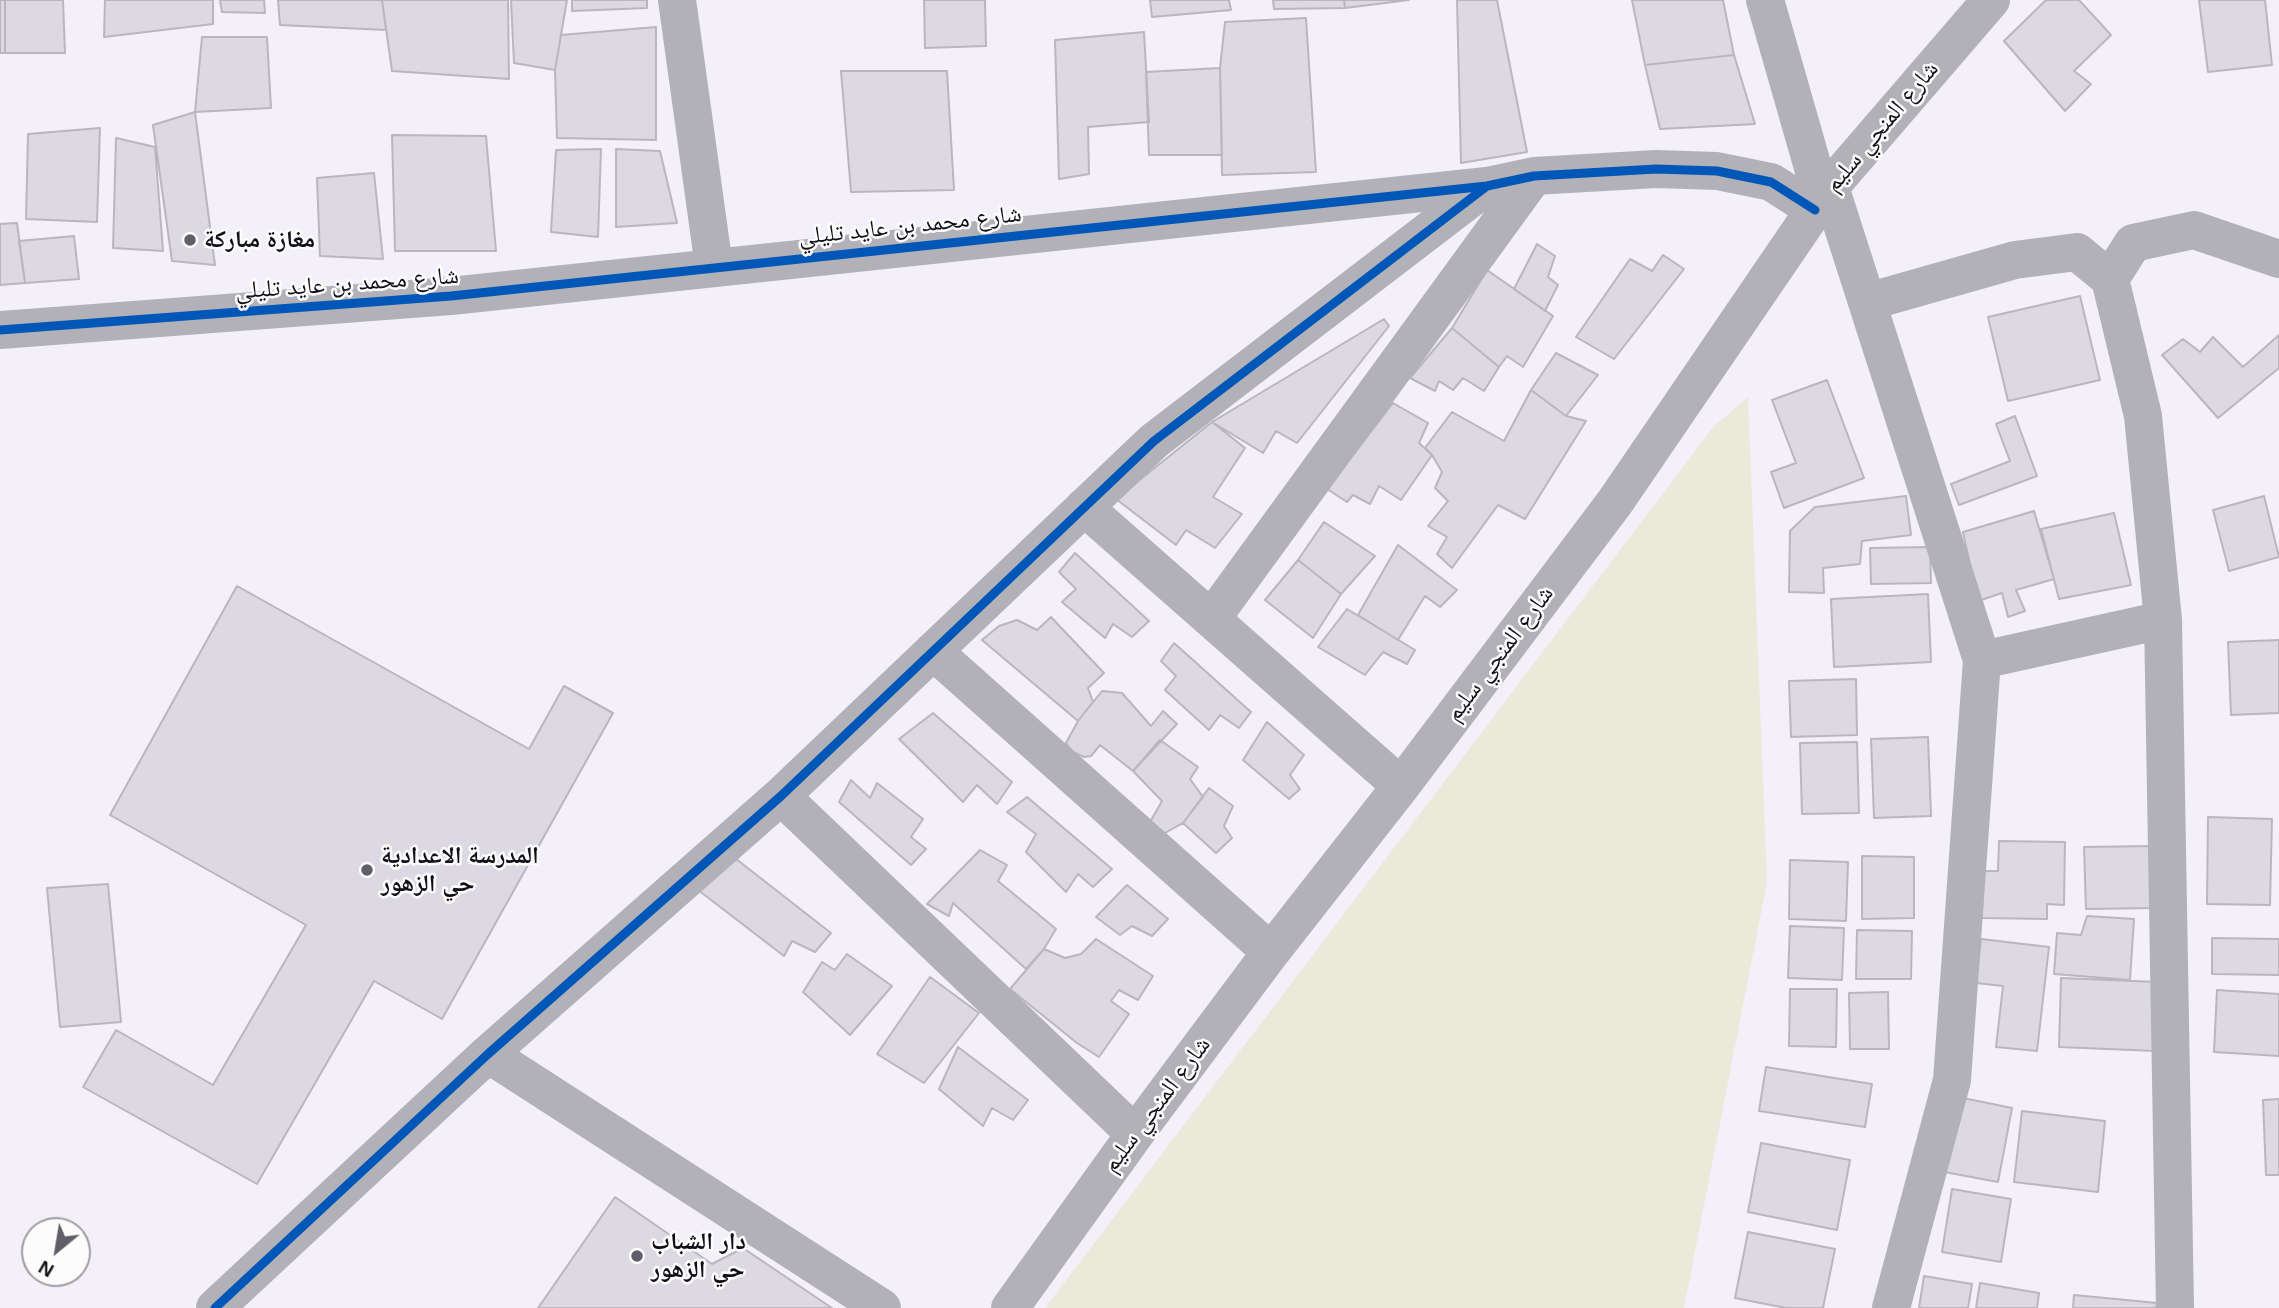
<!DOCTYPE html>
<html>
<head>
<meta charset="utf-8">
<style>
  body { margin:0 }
  #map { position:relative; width:2279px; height:1308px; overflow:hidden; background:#f3f0fa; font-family:Arial,sans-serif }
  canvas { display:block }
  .north { position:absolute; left:21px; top:1217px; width:70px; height:70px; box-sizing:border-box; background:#fcfcfc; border:2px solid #9f9da1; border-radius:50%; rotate:210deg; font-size:19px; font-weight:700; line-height:28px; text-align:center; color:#130f19 }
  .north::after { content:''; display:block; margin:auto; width:24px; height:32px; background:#615e68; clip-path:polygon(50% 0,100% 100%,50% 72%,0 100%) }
</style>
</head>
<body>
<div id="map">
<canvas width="2279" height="1308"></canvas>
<div class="north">N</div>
</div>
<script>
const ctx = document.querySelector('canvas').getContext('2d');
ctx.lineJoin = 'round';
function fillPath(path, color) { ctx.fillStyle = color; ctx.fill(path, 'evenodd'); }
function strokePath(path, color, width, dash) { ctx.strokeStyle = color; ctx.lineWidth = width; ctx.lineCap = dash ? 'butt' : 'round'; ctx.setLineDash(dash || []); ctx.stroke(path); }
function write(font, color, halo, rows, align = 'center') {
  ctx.font = font + ' Arial,"Noto Naskh Arabic",sans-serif'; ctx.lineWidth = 5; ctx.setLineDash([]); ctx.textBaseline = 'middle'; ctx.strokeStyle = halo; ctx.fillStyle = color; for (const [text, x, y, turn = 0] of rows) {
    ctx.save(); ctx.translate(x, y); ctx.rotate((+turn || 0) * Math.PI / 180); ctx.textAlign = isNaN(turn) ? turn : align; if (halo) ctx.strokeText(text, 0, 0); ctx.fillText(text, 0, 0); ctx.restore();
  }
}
fillPath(new Path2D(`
  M1748,397L1767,882L1684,1308H1045L1714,426Z`), '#ebe9da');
const building = new Path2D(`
  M0,0H5V53H0Z
  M5,0H63L65,53H5Z
  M105,0H213V24L104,37Z
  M220,0H264L265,13L222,12Z
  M278,0H382L386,30L280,25Z
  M382,0H508L509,79L392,71Z
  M511,0H567L555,70L514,63Z
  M572,0H647V8L572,11Z
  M924,0H985L986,46L925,48Z
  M1150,0H1229L1231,10L1152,17Z
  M1273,0H1344L1345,8L1274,9Z
  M1344,0H1409L1345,8Z
  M1457,0H1497L1527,152L1461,163Z
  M1632,0H1723L1734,55L1645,65Z
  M2046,0H2079L2111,35L2074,71L2091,84L2065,111L2004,41Z
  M2199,0H2265L2272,65L2208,72Z
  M1306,18L1316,172L1222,175L1220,68L1225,22Z
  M656,27V140L557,138L555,70L561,35Z
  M1144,32L1149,122L1088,127L1089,174L1059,179L1055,40Z
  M202,37H267L271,108L195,112Z
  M1734,55L1755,124L1660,129L1645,65Z
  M1220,68L1222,155H1149L1146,72Z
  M841,71H947L954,190L851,192Z
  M195,112L215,265L172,261L153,125Z
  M100,128L97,222L26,219L28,134Z
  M392,135L486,136L496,251H395Z
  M116,138L155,147L163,251L113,248Z
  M601,149L598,237L551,232L556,150Z
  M616,149L660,151L677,223L616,227Z
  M374,173L383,259L320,256L317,178Z
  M17,223L25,283L0,285V224Z
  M74,236L79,279L25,283L19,241Z
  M1537,244L1555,256L1548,277L1558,285L1545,311L1514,289Z
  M1663,255L1684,269L1614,359L1576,337L1630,259L1652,271Z
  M1487,270L1553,316L1523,367L1507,356L1499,367L1452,328Z
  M2080,296L2100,380L2008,401L1988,317Z
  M1384,319L1389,326L1297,443L1276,431L1263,453L1212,422Z
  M1452,328L1499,367L1484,391L1463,378L1453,390L1439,381L1435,391L1410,378Z
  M2279,335V368L2218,418L2162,355L2183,339L2200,352L2213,337L2243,367Z
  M1556,353L1598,375L1566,416L1531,390Z
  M1827,380L1864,478L1784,508L1771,472L1796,463L1772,400Z
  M1531,390L1566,416L1586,421L1525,519L1498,505L1452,568L1437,554L1447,537L1428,526L1448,501L1435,488L1442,472L1432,455L1425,448L1452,412L1504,441Z
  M1393,403L1428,423L1419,443L1432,455L1401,500L1379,486L1370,504L1353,495L1347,502L1327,489Z
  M2015,416L2037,476L1959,505L1951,484L2010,461L1996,424Z
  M1212,422L1245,448L1213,497L1242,514L1215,548L1186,530L1176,545L1116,499Z
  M1906,496L1911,535L1862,541L1860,564L1823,568L1824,593L1789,592L1790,531L1815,507Z
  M2264,496L2279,557L2229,571L2213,510Z
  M2034,511L2054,579L2016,590L2025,611L2008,617L2002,593L1978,601L1963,532Z
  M2114,513L2131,585L2059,599L2041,529Z
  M1324,522L1375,556L1341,594L1298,560Z
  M1398,545L1457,590L1440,607L1425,596L1398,640L1358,615Z
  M1930,547L1931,583L1871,584L1870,548Z
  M1075,553L1149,621L1132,637L1113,624L1105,638L1062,602L1076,589L1059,572Z
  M1298,560L1341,594L1313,638L1265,600Z
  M237,586L529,749L564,686L613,713L442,1019L374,981L257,1184L83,1087L116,1030L213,1085L306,925L110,815Z
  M1928,594L1931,662L1834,667L1831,599Z
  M1347,609L1415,650L1407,664L1383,652L1365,675L1318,647Z
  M1051,617L1104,673L1088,688L1093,702L1078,721L982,640L999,626L1017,620L1037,630Z
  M2279,640V713L2231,715L2228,642Z
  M1174,643L1251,712L1239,728L1220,715L1209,730L1165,690L1176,676L1161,661Z
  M1856,679L1857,735L1791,737L1789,681Z
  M1102,691L1122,693L1151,726L1163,711L1177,724L1133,771L1100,745L1091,756L1084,757L1073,752L1066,743L1078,721Z
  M933,713L1012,782L997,804L977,785L963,802L899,739Z
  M1267,722L1304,755L1290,775L1300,789L1289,799L1243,760Z
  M1928,737L1931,816L1874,818L1871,739Z
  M1160,740L1198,767L1190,779L1203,797L1183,823L1165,833L1150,822L1162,801L1133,771Z
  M1857,742L1859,813L1802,814L1800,743Z
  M851,780L870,798L877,783L923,819L911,837L926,849L911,865L839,802Z
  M1209,788L1233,806L1224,826L1232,838L1216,853L1183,823Z
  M1027,797L1112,869L1093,887L1078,874L1066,892L1026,852L1036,834L1007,812Z
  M2208,817L2272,819L2270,905L2207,904Z
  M1999,841L2065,842L2064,905L2047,904V919L1982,918L1983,871H1998Z
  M2154,846L2156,908L2086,909L2084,847Z
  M980,850L1007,865L998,881L1056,929L1044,949L1026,969L953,903L949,916L927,904Z
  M731,855L831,933L815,952L792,941L784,956L698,890Z
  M1862,856L1914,857V918L1862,919Z
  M1790,860L1848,862L1846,921L1789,919Z
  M108,884L121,1022L60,1027L47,888Z
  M1127,885L1168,919L1152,936L1132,926L1120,935L1096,917Z
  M2087,916L2134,919L2130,980L2054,974L2057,933L2081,935Z
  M1790,926L1844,928L1842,980L1788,978Z
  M1857,930L1912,931L1911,979H1856Z
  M2212,938L2279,939V975L2212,974Z
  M1096,939L1153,976L1138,1000L1119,990L1111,1001L1129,1014L1099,1057L1077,1043L1010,989L1044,949L1065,958L1081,954Z
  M1981,939L2049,947L2037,1051L1996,1047L2003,986L1976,983Z
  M847,954L892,986L850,1035L803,992L822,962L835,970Z
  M930,977L979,1013L924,1083L877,1054Z
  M2061,978L2158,982L2156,1051L2059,1047Z
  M1790,989H1837L1836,1047L1789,1046Z
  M2217,990L2279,994V1056L2214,1052Z
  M1888,992L1889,1049H1850L1849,993Z
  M958,1047L1028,1100L1013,1120L992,1108L983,1126L939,1089Z
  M1766,1067L1872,1084L1865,1127L1759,1111Z
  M1953,1096L2012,1108L1998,1182L1939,1171Z
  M2279,1099V1175H2266L2263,1100Z
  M2022,1111L2105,1121L2098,1192L2014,1182Z
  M1761,1143L1850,1160L1837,1230L1748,1212Z
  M1952,1189L2011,1199L2001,1262L1942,1252Z
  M615,1197L712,1264L743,1248L832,1308H538Z
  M1748,1232L1835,1249L1823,1308H1786L1735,1298Z
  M1924,1276L1972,1284L1968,1308H1919Z
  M1980,1283L2039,1293L2037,1308H1976Z
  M2074,1295L2157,1303L2156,1308H2073Z`);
fillPath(building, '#dcd9e3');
strokePath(building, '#b9b6c0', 2);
strokePath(new Path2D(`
  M677,0L714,267
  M1765,0L1822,199
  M1830,187L1982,660L1952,1080L1891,1308
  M2110,279L2133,243L2194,230L2279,259
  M1867,302L2015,260L2077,252L2110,279L2143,416L2163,620
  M0,330L451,296L1487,186L1534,176L1656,169L1717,171L1771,182L1815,210
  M1084,507L1401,786
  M1212,618L1534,176
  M933,651L1271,952
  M1982,660L2163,620L2175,1308
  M781,796L1135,1134
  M488,1054L882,1308
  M215,1308L488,1054L781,796L1154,441L1487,186
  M1010,1308L1135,1134L1271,952L1401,786L1615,502L1830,187L1991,0`), '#b3b1b8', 38);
strokePath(new Path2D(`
  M0,330L451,296L1487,186L1534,176L1656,169L1717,171L1771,182L1815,210
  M215,1308L488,1054L781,796L1154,441L1487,186`), '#0057b8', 9);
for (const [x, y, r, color] of [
  [190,240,7,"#615e68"],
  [367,870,7,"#615e68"],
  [637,1256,7,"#615e68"]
]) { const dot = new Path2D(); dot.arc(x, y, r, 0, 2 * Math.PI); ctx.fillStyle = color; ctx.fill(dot); strokePath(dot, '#fcfcfc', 2.5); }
write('24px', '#130f19', '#fcfcfc', [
  ["شارع المنجي سليم",1882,127,-50],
  ["شارع محمد بن عايد تليلي",910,226,-6],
  ["شارع محمد بن عايد تليلي",347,284,-4],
  ["شارع المنجي سليم",1500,654,-53],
  ["شارع المنجي سليم",1157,1105,-53]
]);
write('bold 24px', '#130f19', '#fcfcfc', [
  ["مغازة مباركة",204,240],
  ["المدرسة الاعدادية",381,856],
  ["حي الزهور",381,884],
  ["دار الشباب",651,1242],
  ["حي الزهور",651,1270]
], 'left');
</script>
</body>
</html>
